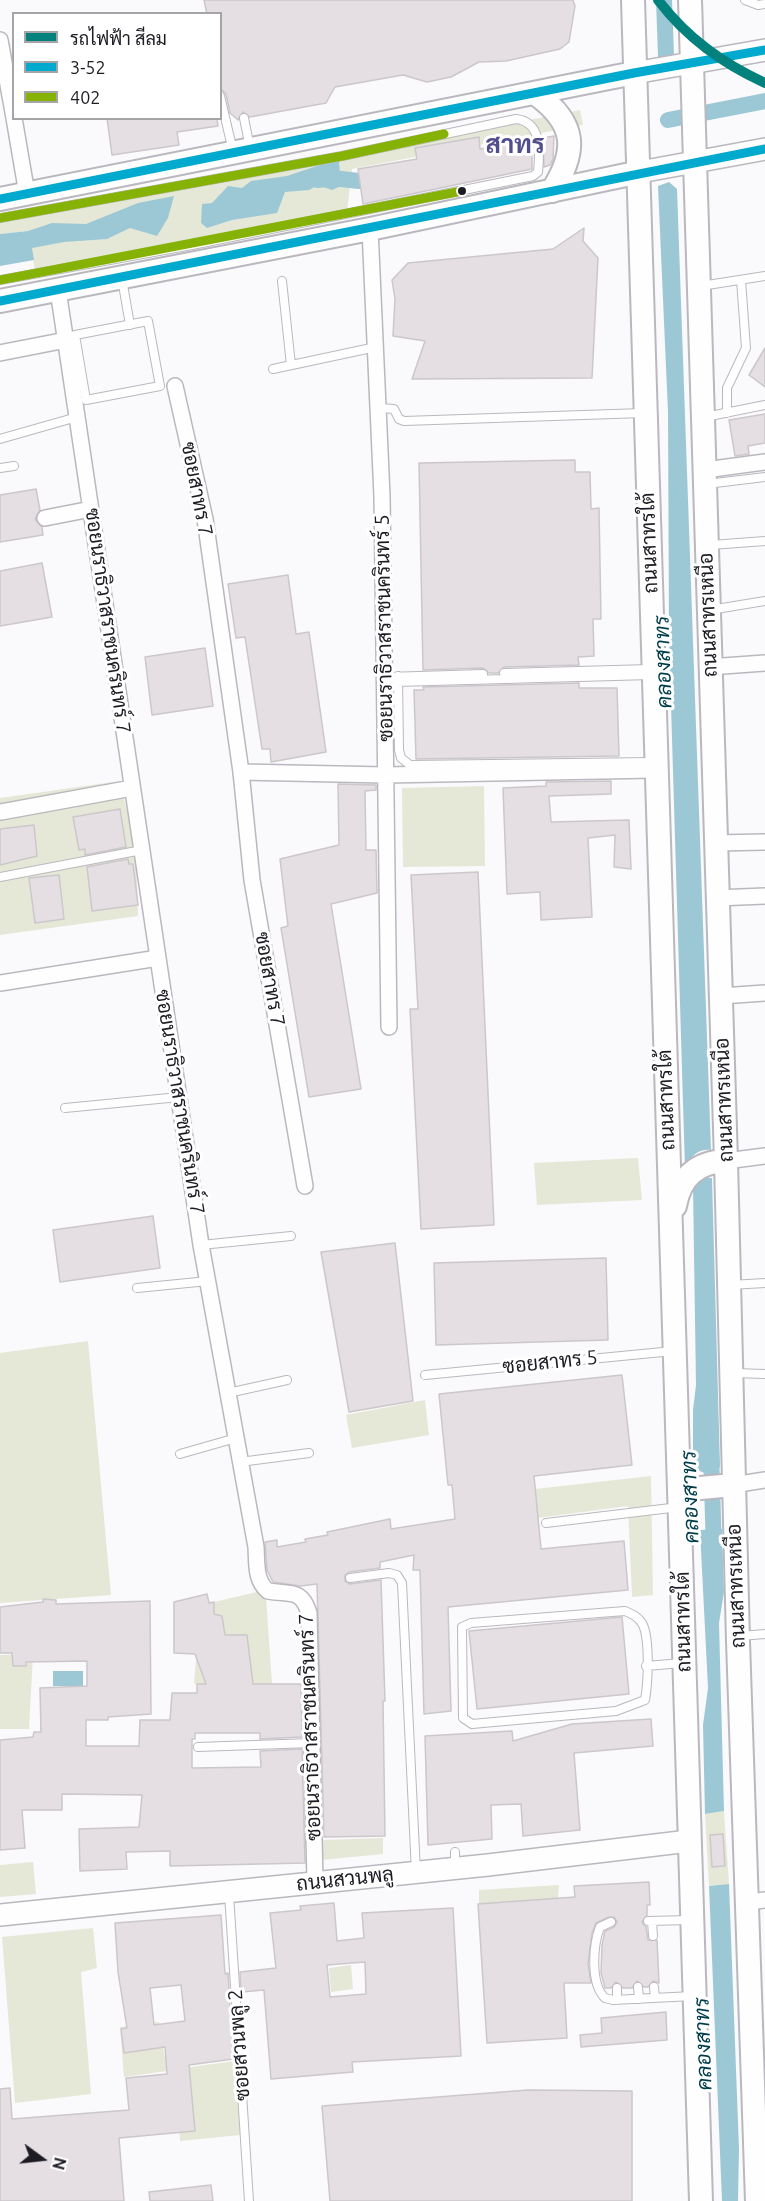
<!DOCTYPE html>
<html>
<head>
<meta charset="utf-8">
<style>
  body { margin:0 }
  #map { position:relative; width:765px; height:2201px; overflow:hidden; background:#faf9fc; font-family:Ubuntu,Sarabun,sans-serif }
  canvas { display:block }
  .legend { position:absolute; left:12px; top:12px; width:210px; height:108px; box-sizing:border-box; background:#fff; border:2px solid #a5a4a7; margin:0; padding:8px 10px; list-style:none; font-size:18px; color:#1d1c24 }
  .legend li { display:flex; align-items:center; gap:12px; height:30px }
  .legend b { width:30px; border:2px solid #a5a4a7 }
  .north { position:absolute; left:12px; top:2129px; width:60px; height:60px; -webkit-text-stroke:4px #fff; paint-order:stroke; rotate:105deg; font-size:16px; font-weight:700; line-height:24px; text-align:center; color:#1d1c24 }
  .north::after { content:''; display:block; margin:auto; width:21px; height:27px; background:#1d1c24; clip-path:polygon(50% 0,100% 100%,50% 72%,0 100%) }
</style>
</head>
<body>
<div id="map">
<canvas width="765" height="2201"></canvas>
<ul class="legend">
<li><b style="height:8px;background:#02817d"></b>รถไฟฟ้า สีลม</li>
<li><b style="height:8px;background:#00a9ce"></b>3-52</li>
<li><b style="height:8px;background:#86b205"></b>402</li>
</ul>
<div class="north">N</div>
</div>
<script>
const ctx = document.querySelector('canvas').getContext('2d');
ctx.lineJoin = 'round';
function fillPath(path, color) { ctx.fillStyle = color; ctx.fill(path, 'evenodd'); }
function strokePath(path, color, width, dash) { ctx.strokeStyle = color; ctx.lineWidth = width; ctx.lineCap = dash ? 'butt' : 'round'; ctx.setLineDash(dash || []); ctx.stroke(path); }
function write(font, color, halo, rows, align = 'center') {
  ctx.font = font + ' Ubuntu,Sarabun,sans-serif'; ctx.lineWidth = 6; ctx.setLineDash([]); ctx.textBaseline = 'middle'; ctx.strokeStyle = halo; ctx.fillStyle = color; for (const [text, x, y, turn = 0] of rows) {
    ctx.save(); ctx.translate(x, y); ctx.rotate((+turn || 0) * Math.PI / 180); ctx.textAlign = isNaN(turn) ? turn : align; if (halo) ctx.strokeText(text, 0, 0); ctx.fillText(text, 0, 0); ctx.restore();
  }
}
fillPath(new Path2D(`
  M580,110L583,125L352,169L347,211L35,271L28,231L0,234V223Z
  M120,781L136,851L138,916L0,935V798Z
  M484,786L485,866L403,867L402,788Z
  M638,1158L642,1200L537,1205L534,1163Z
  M88,1341L111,1595L0,1603V1353Z
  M425,1400L429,1435L352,1448L346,1415Z
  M651,1476L653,1595L632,1597L628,1506L538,1518L535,1489Z
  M257,1592L266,1597L272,1684H194L196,1659L206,1655L209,1672L251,1666L247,1635H225L222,1617L214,1614V1602Z
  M33,1654L29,1729H0V1655Z
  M724,1811L729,1884L709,1886L705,1814Z
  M383,1838V1854L321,1860V1840Z
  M33,1862L36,1894L0,1897V1865Z
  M559,1885L558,1898L479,1904V1890Z
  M93,1928L97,1968L81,1972L91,2094L15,2103L2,1937Z
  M351,1965L353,1989L331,1992L329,1968Z
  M159,2022L167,2071L124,2077L120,2027Z
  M235,2061L240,2135L180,2141L176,2069Z`), '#e5e8d7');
fillPath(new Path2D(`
  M335,160L339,161L341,186L332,190L318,185L309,190L285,192L277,213L232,220L207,228L201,223L202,204L212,203L228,186L242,188L251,181L287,176Z
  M669,182L677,189L711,1150C697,1148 691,1157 685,1169L669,639L668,412L658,186Z
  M174,196L168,218L157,236L130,228L107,239L64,242L32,248L34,260L0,266V234L28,231L52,223L86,224L138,203Z
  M705,1178H712L720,1467L709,1475L693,1468V1410L696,1385L693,1187Z
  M722,1529L724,1592L719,1623L724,1811L705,1814L703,1725L708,1688L700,1530Z
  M53,1671H83V1686H53Z
  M729,1884L739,2149L738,2201H722L709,1886Z`), '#9cc8d6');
strokePath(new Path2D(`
  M664,0L666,56
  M668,120L765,101
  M318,180L332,178L359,181
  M711,1451L714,1551`), '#9cc8d6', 16);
const building = new Path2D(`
  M204,0H573L575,6L569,42L560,49L506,61L479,62L451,77L427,82L403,75L335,87L326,103L250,117L243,112L238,120L230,113L226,94L220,88V14H207Z
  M107,118H217L218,126L177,132L179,145L112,155Z
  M554,136L553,159L550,165L544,167L543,138Z
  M479,137L480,149L532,140V169L363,204L358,169L417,159L415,148Z
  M584,228L583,241L598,258L592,378L412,379L425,341L393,336L395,299L392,280L408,263L553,249Z
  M765,348V387L749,375Z
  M765,414V443L748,446L749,454L735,456L729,420Z
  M575,460V472H590L591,509L599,508L601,619H593L594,656L578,657L579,665L504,667L498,673H489L483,668L423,670L419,463Z
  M36,489L40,510L35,519L42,527L43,535L0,542V495Z
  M42,563L52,617L0,626V571Z
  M288,575L296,634L309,632L326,752L271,762L270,749H262L245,637L236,638L228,584Z
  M205,648L213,706L152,715L145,657Z
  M579,683V688H617L619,756L416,759L414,690H424L423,687Z
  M611,781V794L549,796L551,822L629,820L631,869L614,867L615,835L588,838L592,917L541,920L540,892L507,894L503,788L546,786V782Z
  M338,784L376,785V790L365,791L366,850H376L377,893L331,904L361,1089L309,1097L281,928L288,926L280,859L339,845Z
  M120,809L126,847L85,855V849L79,850L73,817Z
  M34,825L37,856L0,865V829Z
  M128,859L129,864H133L138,905L92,911L87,867Z
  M478,872L494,1225L421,1229L410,1009H418L411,875Z
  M59,875L64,919L35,923L29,878Z
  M153,1216L160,1268L60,1282L53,1230Z
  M395,1243L413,1401L349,1412L321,1252Z
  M606,1258L608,1340L436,1345L434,1263Z
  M622,1375L632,1465L534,1476L541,1549L624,1541L628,1590L448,1607L451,1711L424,1714L420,1570H413L414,1555L380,1562V1568L349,1572L345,1575V1581L350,1584L381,1580L385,1701H383L385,1836L324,1837L317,1584L300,1586L273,1582L267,1570L265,1542L277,1540V1547L306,1542L305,1539L328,1535L327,1532L390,1519L391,1529L455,1519L452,1485H448L439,1394Z
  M207,1594L209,1603L214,1602V1614L222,1616L225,1635H247L253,1684H301L302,1737L260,1739V1733H195V1739H192V1768L261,1767L260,1751L302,1749L305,1863L170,1866V1851L126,1852L127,1869L80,1871L79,1829L139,1827L142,1795L62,1794V1810H22L25,1848L0,1850V1740L33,1737L34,1732H41L40,1688L87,1686V1661L26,1662V1666H13L12,1653H0V1607L43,1602V1599L56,1600V1604L150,1601L151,1714L108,1717V1720H86V1746H139L140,1720H170L172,1693H197V1684H206L195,1654L174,1653V1602Z
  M622,1617L629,1694L477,1709L469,1631Z
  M651,1719L653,1746L574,1753L580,1830L523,1836L521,1804L491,1805L492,1839L428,1845L425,1736L512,1731L513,1741L572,1724Z
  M723,1834L725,1866L712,1867L710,1835Z
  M649,1882L650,1905H647V1915L642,1922L646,1927L648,1940H657L659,1983L653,1981L648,1987H644L637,1981L632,1988H623L616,1982L611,1988H605L601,1973L602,1945L605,1931L614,1927L617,1922L614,1917H609L596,1923L592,1933L588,1964L591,1983H564L567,2038L487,2043L478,1904L575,1897L574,1886Z
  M334,1903L337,1941L364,1938L362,1913L453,1908L461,2056L352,2062L353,2072L271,2079L264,1990L241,1992L240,1972L276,1968L270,1913L301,1910L300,1906ZM365,1962L366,1994L330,1997L327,1965Z
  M221,1915L225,1974L228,1973L233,2059L189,2065L195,2131L119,2138L124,2201H0V2089L10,2088L12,2119L129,2110L126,2078L167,2074L165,2047L124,2053L121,2029L127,2028L118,1972L115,1923ZM181,1985L185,2021L154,2025L150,1988Z
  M666,2012L667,2040L581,2047L580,2035L602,2033L601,2018Z
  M528,2090L632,2091V2201H330L322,2106Z
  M211,2185L213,2201H150L149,2192Z`);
fillPath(building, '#e5dfe3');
strokePath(building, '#ccc7ca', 1.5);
const service = new Path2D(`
  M745,0L758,5L765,4
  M220,96L233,151
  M244,118L250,148
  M0,218L342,156L516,119C542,122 540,151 538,172L533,176L192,245L0,280
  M122,279L130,325
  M282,281L291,365
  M701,286L765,276
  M148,321L160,386L86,400L75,335Z
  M273,369L376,347
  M379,408L394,409L399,419L404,421L643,413
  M727,413V388L746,348L741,280
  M705,417L765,405
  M0,439L77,417
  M0,468L14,466
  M707,484L765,477
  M711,545L765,541
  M710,610L765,601
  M504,673L651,669
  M398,676L399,750L401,758L410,765L653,762
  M386,677L483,674
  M396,682L651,675
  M0,877L142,850
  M65,1108L179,1097
  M201,1245L291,1236
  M730,1285L765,1283
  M137,1288L208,1281
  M734,1373L765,1374
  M425,1375L673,1351
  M228,1393L287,1380
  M180,1454L236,1438
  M240,1462L309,1453
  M546,1523L679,1507
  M350,1578L389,1573L397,1575L402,1583L416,1872
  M625,1611C632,1614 639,1617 643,1625C650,1641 648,1683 645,1700L616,1711L472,1724L463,1718L462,1627L471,1623Z
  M740,1636L765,1634
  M646,1666L682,1663
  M198,1747L311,1743
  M455,1852V1868
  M229,1894L249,2201
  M648,1921L691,1920
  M652,1921L653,1936
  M611,1922L600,1927C593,1945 590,1984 605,1998L613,2000L693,1996
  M638,1987L639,1999
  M654,1987L655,1998
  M617,2000V1988`);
const minor = new Path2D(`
  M0,40L14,118
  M14,118L27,194
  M370,229L382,496L389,1027
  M58,290L201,1245L256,1547C257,1563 255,1581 268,1591C290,1595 301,1588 309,1613L315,1882
  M0,353L66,340
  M175,386L205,519L241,772L252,880L305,1186
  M705,470L765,462
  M45,518L91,509
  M709,667L765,663
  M241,772L385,775L655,770
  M1,812L132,788
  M715,843L765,842
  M716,898L765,896
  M0,983L158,958
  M721,996L765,993
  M726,1161L765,1156
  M733,1485L765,1480
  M748,1902L765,1900`);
const secondary = new Path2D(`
  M634,73L765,50
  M640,172L765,149
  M0,1915L488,1865L689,1841`);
const primary = new Path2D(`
  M633,0L701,2201
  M690,0L726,1161L738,1641L757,2201
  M536,94C576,123 578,150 552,191
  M0,199L634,73
  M0,301L370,229L640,172
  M675,1206C680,1177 697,1162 726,1161
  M679,1490L733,1485`);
strokePath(service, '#bab8be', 10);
strokePath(minor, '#bab8be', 18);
strokePath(secondary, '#bab8be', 24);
strokePath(primary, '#bab8be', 26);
strokePath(service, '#fefeff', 8);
strokePath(minor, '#fefeff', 15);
strokePath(secondary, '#fefeff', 21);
strokePath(primary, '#fefeff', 22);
strokePath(new Path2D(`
  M0,199L634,73L765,50
  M0,301L765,149`), '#00a9ce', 9);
strokePath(new Path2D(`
  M0,218L342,156L444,134
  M0,280L462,191`), '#86b205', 9);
strokePath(new Path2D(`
  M658,0C687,38 722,63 765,83`), '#02817d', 10);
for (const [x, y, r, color] of [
  [462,191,5,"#1d1c24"]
]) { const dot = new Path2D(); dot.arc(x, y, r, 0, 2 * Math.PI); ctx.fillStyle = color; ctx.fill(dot); strokePath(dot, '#fff', 2); }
write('20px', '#1d1c24', '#fff', [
  ["ซอยสาทร 7",197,489,79],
  ["ถนนสาทรใต้",649,543,-92],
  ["ถนนสาทรเหนือ",708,615,-92],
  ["ซอยนราธิวาสราชนครินทร์ 7",108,621,82],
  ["ซอยนราธิวาสราชนครินทร์ 5",384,628,-91],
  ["ซอยสาทร 7",270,979,80],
  ["ถนนสาทรใต้",666,1100,-92],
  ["ถนนสาทรเหนือ",724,1100,-92],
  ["ซอยนราธิวาสราชนครินทร์ 7",180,1102,81],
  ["ซอยสาทร 5",550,1362,-6],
  ["ถนนสาทรเหนือ",736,1586,-92],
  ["ถนนสาทรใต้",683,1622,-91],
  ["ซอยนราธิวาสราชนครินทร์ 7",310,1727,-92],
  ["ถนนสวนพลู",345,1879,-6],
  ["ซอยสวนพลู 2",239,2045,-94]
]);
write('italic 21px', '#003d4a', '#fff', [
  ["คลองสาทร",663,662,-92],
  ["คลองสาทร",690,1497,-92],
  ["คลองสาทร",703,2044,-92]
]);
write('bold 26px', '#514e8d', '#fff', [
  ["สาทร",515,144]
]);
</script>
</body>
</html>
